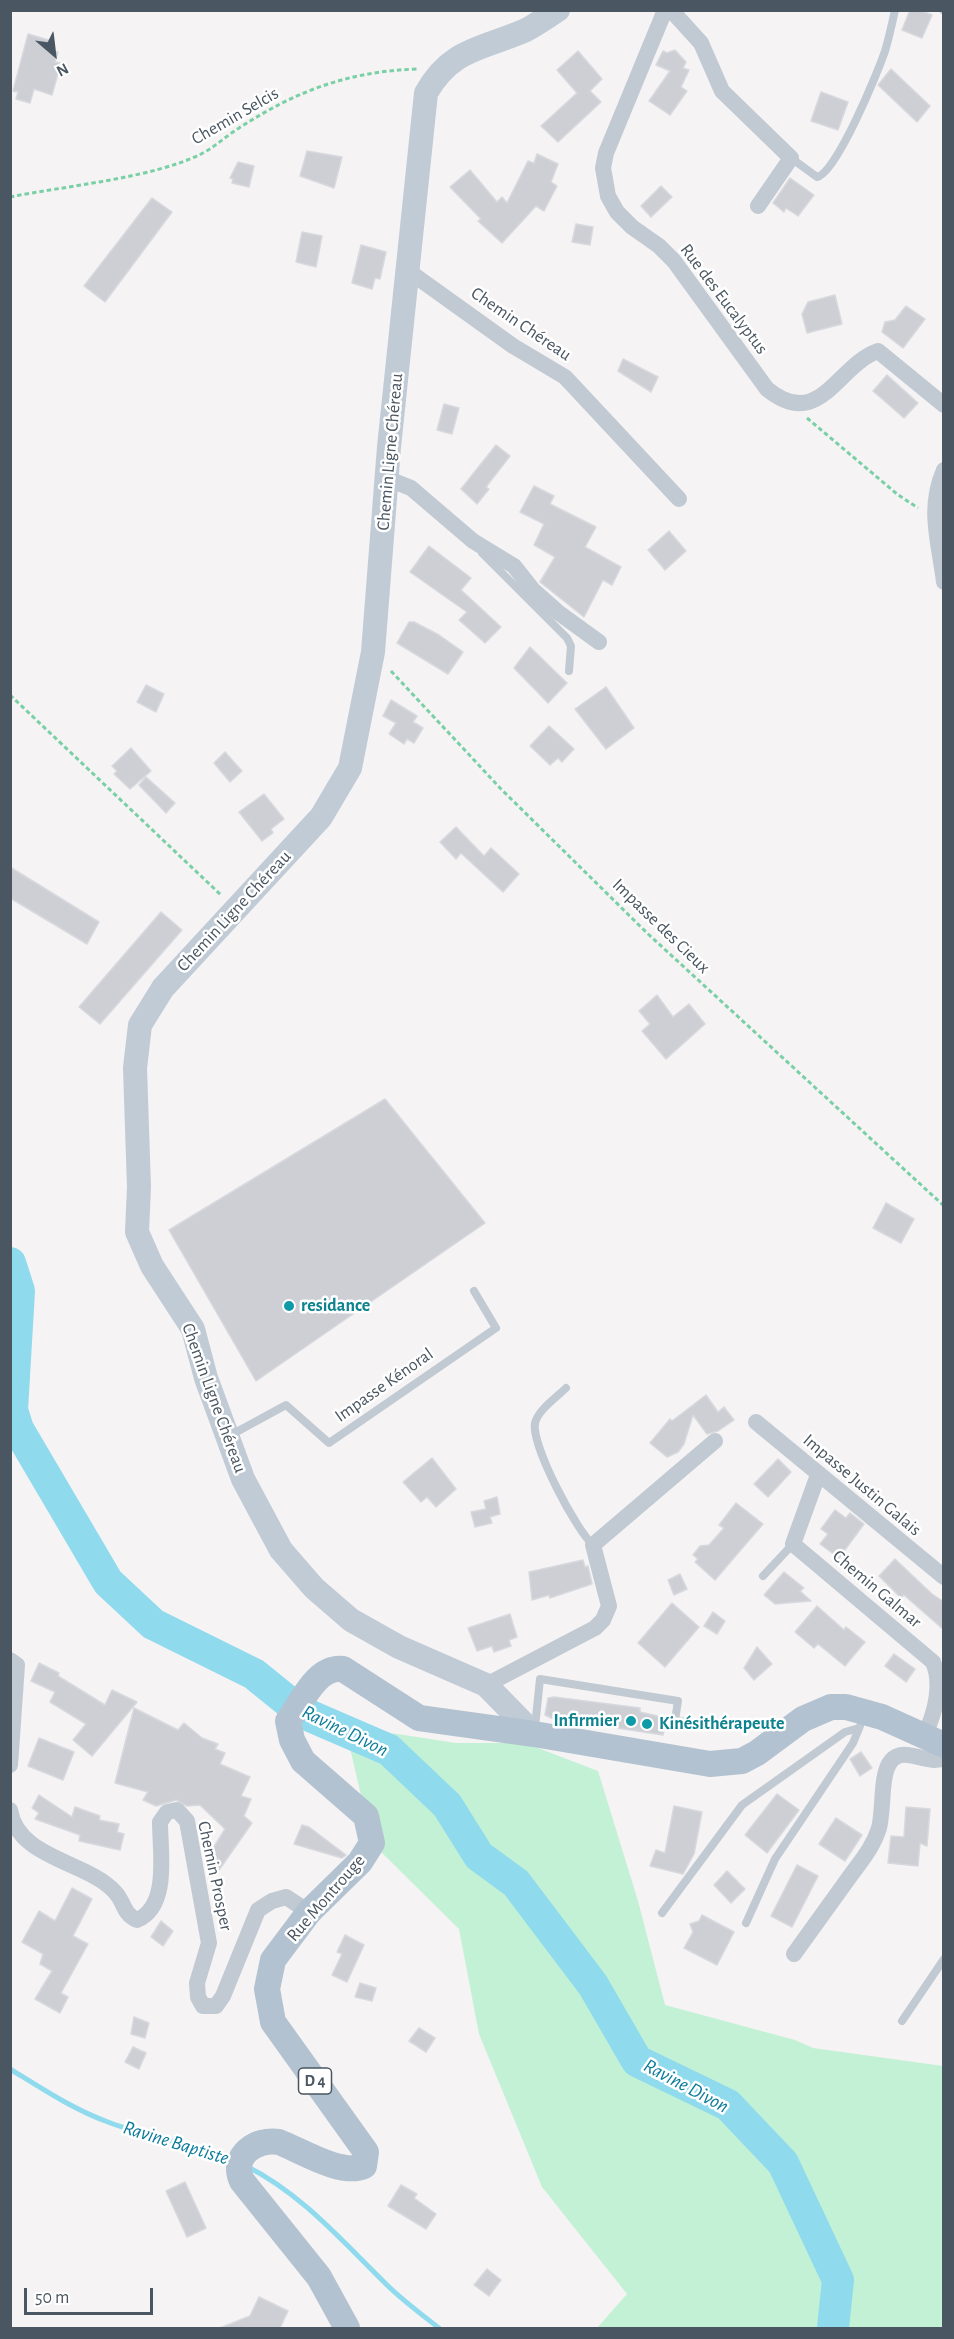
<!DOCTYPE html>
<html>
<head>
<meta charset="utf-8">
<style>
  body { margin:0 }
  #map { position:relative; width:954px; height:2339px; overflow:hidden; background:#f5f3f3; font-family:"Alegreya Sans",sans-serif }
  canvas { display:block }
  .frame { position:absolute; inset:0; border:12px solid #4a5661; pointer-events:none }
  .north { position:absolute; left:24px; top:24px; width:60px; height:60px; -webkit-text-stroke:4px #fff; paint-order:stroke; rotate:152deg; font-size:16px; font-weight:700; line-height:24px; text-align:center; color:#4a5661 }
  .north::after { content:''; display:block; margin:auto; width:21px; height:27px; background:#4a5661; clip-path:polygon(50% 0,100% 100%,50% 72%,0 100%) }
  .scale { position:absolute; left:24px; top:2288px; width:129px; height:27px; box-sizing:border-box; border:3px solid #4a5661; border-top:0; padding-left:8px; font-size:18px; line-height:21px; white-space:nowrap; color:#4a5661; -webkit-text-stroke:4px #fff; paint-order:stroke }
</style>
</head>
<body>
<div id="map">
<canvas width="954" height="2339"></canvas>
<div class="frame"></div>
<div class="north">N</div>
<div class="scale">50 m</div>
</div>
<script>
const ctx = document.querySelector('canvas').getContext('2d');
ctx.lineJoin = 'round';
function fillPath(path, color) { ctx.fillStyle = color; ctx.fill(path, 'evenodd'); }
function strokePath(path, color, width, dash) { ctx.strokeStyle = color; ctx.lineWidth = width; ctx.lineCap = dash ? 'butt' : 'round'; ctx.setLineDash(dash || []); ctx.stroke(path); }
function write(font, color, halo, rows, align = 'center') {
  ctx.font = font + ' "Alegreya Sans",sans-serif'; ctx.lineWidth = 5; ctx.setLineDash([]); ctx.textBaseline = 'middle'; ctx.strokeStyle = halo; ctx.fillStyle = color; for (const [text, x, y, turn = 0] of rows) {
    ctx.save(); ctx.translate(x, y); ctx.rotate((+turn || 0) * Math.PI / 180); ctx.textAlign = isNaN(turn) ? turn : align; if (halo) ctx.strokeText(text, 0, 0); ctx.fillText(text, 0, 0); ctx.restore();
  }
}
fillPath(new Path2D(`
  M345,1726L456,1743H525L598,1771L638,1901L665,2005L795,2040L813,2048L943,2066V2328H597L627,2294L542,2187L479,2034L459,1929L372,1843Z`), '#c3f1d5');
strokePath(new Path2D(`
  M10,2069C41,2088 74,2110 108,2122C149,2138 192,2143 232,2160
  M246,2166C301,2193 343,2242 386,2284C402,2300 421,2314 439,2328`), '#90daee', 5);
strokePath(new Path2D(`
  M10,1263L19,1291L12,1410L18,1429L108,1582L153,1624L254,1674L301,1712L389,1750L447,1805L479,1856L516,1883L593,1985L637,2061L728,2105L783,2163L838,2280L833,2328`), '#90daee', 32);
const building = new Path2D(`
  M910,10H920L932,15L922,38L902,30Z
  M28,34L52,41L50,51L58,52L55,62L61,63L52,95L34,89L30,103L16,99L18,92L13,91Z
  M675,50L686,62L683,68L689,70L681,87L687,91L670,115L649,101L670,71L656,65L663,51L667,53Z
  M578,51L602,79L590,91L601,102L558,142L541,126L577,93L557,70Z
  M891,69L930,106L917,122L878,85Z
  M821,92L848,102L838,130L811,121Z
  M307,151L342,157L334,188L300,176Z
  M537,154L558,164L551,182L557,186L544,211L536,206L502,243L478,221L481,219L450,187L470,170L497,202L502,197L507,203L528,161L534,163Z
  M238,162L254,166L249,187L232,183L233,179L230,178Z
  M790,178L814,195L798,216L786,208L784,212L773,203Z
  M661,186L672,197L651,217L641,206Z
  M152,198L172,212L105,302L84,286Z
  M576,224L593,227L590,245L572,242Z
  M302,232L322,236L316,267L296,262Z
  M361,245L386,252L380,279L375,278L372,289L352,283Z
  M835,295L842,324L807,333L802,314L808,302Z
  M906,306L925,319L903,348L882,332L885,322L895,320Z
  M623,359L658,377L651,392L618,371Z
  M887,375L918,403L904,418L873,391Z
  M444,404L459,408L452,434L437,430Z
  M496,445L510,456L486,487L489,489L477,504L461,489Z
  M534,486L554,496L550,504L596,527L585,547L621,567L612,585L603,580L584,617L540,582L555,557L534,545L544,524L520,512Z
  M669,531L686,551L665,570L648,550Z
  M429,546L471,578L461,590L501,627L485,643L459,620L467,612L410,572Z
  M409,622H414L439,635L463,652L448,674L397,643Z
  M530,647L567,683L548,703L514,668Z
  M146,685L164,694L156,712L137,702Z
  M606,687L634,728L606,749L575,709Z
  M391,700L417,716L413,722L423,728L414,743L407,739L404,744L389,734L396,723L383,716Z
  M549,726L574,749L562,762L558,758L550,765L530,746Z
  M131,748L151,771L130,789L114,774L117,771L112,766Z
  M225,752L242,771L230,782L214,763Z
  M146,777L175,803L166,813L139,785Z
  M264,794L284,819L271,829L273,833L262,841L239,812Z
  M456,827L484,856L491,848L519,874L503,892L461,853L456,859L440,842Z
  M10,867L99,922L87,944L10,898Z
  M161,912L182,930L100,1024L79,1007Z
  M657,995L673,1017L689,1004L705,1024L666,1059L642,1031L650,1024L639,1011Z
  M385,1099L485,1223L256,1381L169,1230Z
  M886,1203L914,1219L901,1243L873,1228Z
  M706,1395L718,1412L724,1407L734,1420L718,1431L707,1434L693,1415L684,1444L678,1452L667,1457L650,1443L670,1419L672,1421Z
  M432,1458L456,1489L436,1507L427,1497L421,1502L403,1482Z
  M778,1459L791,1472L768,1497L754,1484Z
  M497,1497L500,1514L490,1517L492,1523L475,1527L471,1512L486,1509L484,1501Z
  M736,1503L763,1524L715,1580L695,1562L698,1559L693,1555L700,1546L709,1545L724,1528L719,1525Z
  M835,1510L846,1518L850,1513L864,1524L839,1558L820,1544L828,1534L821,1529Z
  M895,1559L932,1594L944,1602V1630L904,1595L901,1598L879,1576Z
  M583,1560L585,1567L588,1566L592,1584L550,1598L549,1595L532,1600L529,1572Z
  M784,1572L804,1588L800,1591L811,1601L775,1604L764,1595Z
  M680,1574L687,1589L674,1595L668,1580Z
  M672,1603L699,1627L665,1667L638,1643Z
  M817,1606L844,1630L846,1627L865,1642L845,1666L818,1644L814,1648L795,1632Z
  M713,1612L725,1621L717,1634L704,1626Z
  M510,1614L517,1637L509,1640L511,1646L494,1652L492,1646L477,1651L468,1628Z
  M757,1647L772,1664L754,1680L744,1668Z
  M894,1654L915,1669L906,1682L885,1666Z
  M39,1663L59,1673L58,1676L105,1705L112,1690L137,1702L92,1756L73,1740L86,1724L50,1702L55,1692L31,1681Z
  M554,1697L640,1708V1712L666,1718L663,1735L551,1718L545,1715L548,1698Z
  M134,1708L178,1730L184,1723L202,1738L218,1744L215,1749L225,1753L220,1764L250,1777L241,1796L251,1799L244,1816L252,1823L217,1873L206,1866L205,1861L225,1829L200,1805L187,1806L176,1800L156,1806L143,1800L148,1792L115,1783Z
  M39,1738L74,1752L63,1780L28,1766Z
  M861,1752L872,1768L860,1776L850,1759Z
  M777,1794L799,1810L767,1853L745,1835Z
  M39,1795L72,1817L75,1807L100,1816L99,1820L119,1824L117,1832L124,1834L120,1850L79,1841L80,1835L35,1819L39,1813L32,1808Z
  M674,1806L702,1812L694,1854L683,1874L650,1866L656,1850L665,1853Z
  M906,1807L930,1809L927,1846L920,1843L918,1866L888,1863L891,1836L904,1837Z
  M836,1818L862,1835L845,1861L819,1844Z
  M302,1825L309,1827L346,1855L342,1858L294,1844Z
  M797,1865L818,1876L792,1927L771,1916Z
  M727,1871L745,1889L731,1903L714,1885Z
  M72,1888L92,1899L73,1936L88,1944L61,1993L68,1997L60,2013L35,1999L52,1971L40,1964L43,1954L22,1942L39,1911L55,1921Z
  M702,1915L734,1932L717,1965L684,1948L693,1932L690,1924L699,1921Z
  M161,1921L173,1931L163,1946L151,1937Z
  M345,1935L364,1945L347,1982L332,1975L342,1954L337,1952Z
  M360,1983L376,1988L372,2001L355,1997Z
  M134,2017L149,2023L145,2038L131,2034Z
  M419,2028L435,2038L426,2052L409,2041Z
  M133,2047L146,2053L139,2069L125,2062Z
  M185,2182L206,2228L187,2237L166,2191Z
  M401,2185L417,2194L414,2198L436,2214L426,2229L388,2206Z
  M487,2269L501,2280L489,2296L474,2285Z
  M259,2297L288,2311L280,2328H220L250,2316Z`);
fillPath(building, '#cdcfd5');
strokePath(building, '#d7d9de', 1.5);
strokePath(new Path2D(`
  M10,197C65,186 153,178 201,154C215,147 226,136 239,128C296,91 349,71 418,69
  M807,418L897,494L918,508
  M391,671L501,789L647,933L944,1206
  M10,695L222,896`), '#7ad0a6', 3, [4.5, 3]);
strokePath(new Path2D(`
  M943,10L944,11
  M791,158L817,177C836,174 878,72 885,51C889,38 892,24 895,10
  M482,553L567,638L571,646L569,671
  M566,1388C557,1397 538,1410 535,1423C531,1445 576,1530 593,1545
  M229,1436L286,1405L329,1443L496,1328L474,1291
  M763,1576L793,1544
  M535,1727L540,1679L678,1701L675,1720L687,1722
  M662,1913L742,1805L845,1732L859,1728
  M746,1923L775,1859L853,1743L860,1726
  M902,2021L944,1959`), '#c1cad2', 8);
strokePath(new Path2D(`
  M665,10L606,153L603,168L608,196L617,212L632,227L659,246L674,261L767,389C820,432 837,365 878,351L944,405
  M671,10L701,43L722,91L791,158L758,206
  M407,270L513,346L565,377L679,499
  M944,470C927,509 939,541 944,582
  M386,478L411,488L473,541L514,566L533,590L559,613L599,642
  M756,1422L944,1577
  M818,1475L793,1544L933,1662C943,1685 934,1715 924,1737
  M10,1660L17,1665L10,1765
  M486,1685L595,1628L603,1620L609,1606L593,1545L715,1441
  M10,1810C18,1859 87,1861 115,1892C125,1903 123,1914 137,1920C170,1906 160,1852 160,1822L167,1812L177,1810L187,1821L209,1943L197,1983L198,1997L203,2006H216L223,1996L258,1910L272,1901L286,1897L309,1912
  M794,1954C812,1929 830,1904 848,1879C860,1862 873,1848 879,1828C884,1810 880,1774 891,1761C904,1745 927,1766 944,1758`), '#c1cad2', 16);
strokePath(new Path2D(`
  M534,1734L486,1685L399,1647L351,1620L314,1588L281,1550L243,1479L206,1378L193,1329L152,1266L137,1232L139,1187L135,1068L140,1025L163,988L321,817L350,768L373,652L389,447L426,93C451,48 483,49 526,30C537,24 547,17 558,10`), '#c1cbd6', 24);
strokePath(new Path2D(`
  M347,2328L319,2277L242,2181C230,2156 256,2138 279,2142C302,2151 341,2176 364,2166L366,2152L273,2022L267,1989L273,1960L309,1912L360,1862L372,1843L366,1816L303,1761L292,1740L288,1721C302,1702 316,1666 343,1669L419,1718L534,1734L710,1764L742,1761L757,1753L803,1719L831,1707H846L882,1717L944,1745`), '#b3c2d1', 26);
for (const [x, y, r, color] of [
  [289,1306,6,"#0f9aa8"],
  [631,1721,6,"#0f9aa8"],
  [647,1724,6,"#0f9aa8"]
]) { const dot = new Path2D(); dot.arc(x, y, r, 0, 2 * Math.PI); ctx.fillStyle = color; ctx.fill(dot); strokePath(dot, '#fff', 2); }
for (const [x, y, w] of [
  [315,2081,33]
]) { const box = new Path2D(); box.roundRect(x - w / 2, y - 13, w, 26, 4.5); ctx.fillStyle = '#fff'; ctx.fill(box); strokePath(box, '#4a5661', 1.5); }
write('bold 16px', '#4a5661', null, [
  ["D 4",315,2081]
]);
write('18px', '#4a5661', '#fff', [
  ["Chemin Selcis",235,116,-30],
  ["Rue des Eucalyptus",724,299,53],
  ["Chemin Chéreau",521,324,34],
  ["Chemin Ligne Chéreau",390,452,-85],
  ["Chemin Ligne Chéreau",234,911,-47],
  ["Impasse des Cieux",661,926,44],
  ["Impasse Kénoral",384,1385,-35],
  ["Chemin Ligne Chéreau",214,1398,70],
  ["Impasse Justin Galais",862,1485,40],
  ["Chemin Galmar",877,1589,40],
  ["Chemin Prosper",215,1876,78],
  ["Rue Montrouge",326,1898,-49]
]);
write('bold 18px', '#0d838f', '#fff', [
  ["residance",301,1306],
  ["Infirmier",619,1721,"right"],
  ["Kinésithérapeute",659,1724]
], 'left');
write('italic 20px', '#0c7c9b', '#fff', [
  ["Ravine Divon",345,1731,26],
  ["Ravine Divon",686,2086,28],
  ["Ravine Baptiste",176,2143,17]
]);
</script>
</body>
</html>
